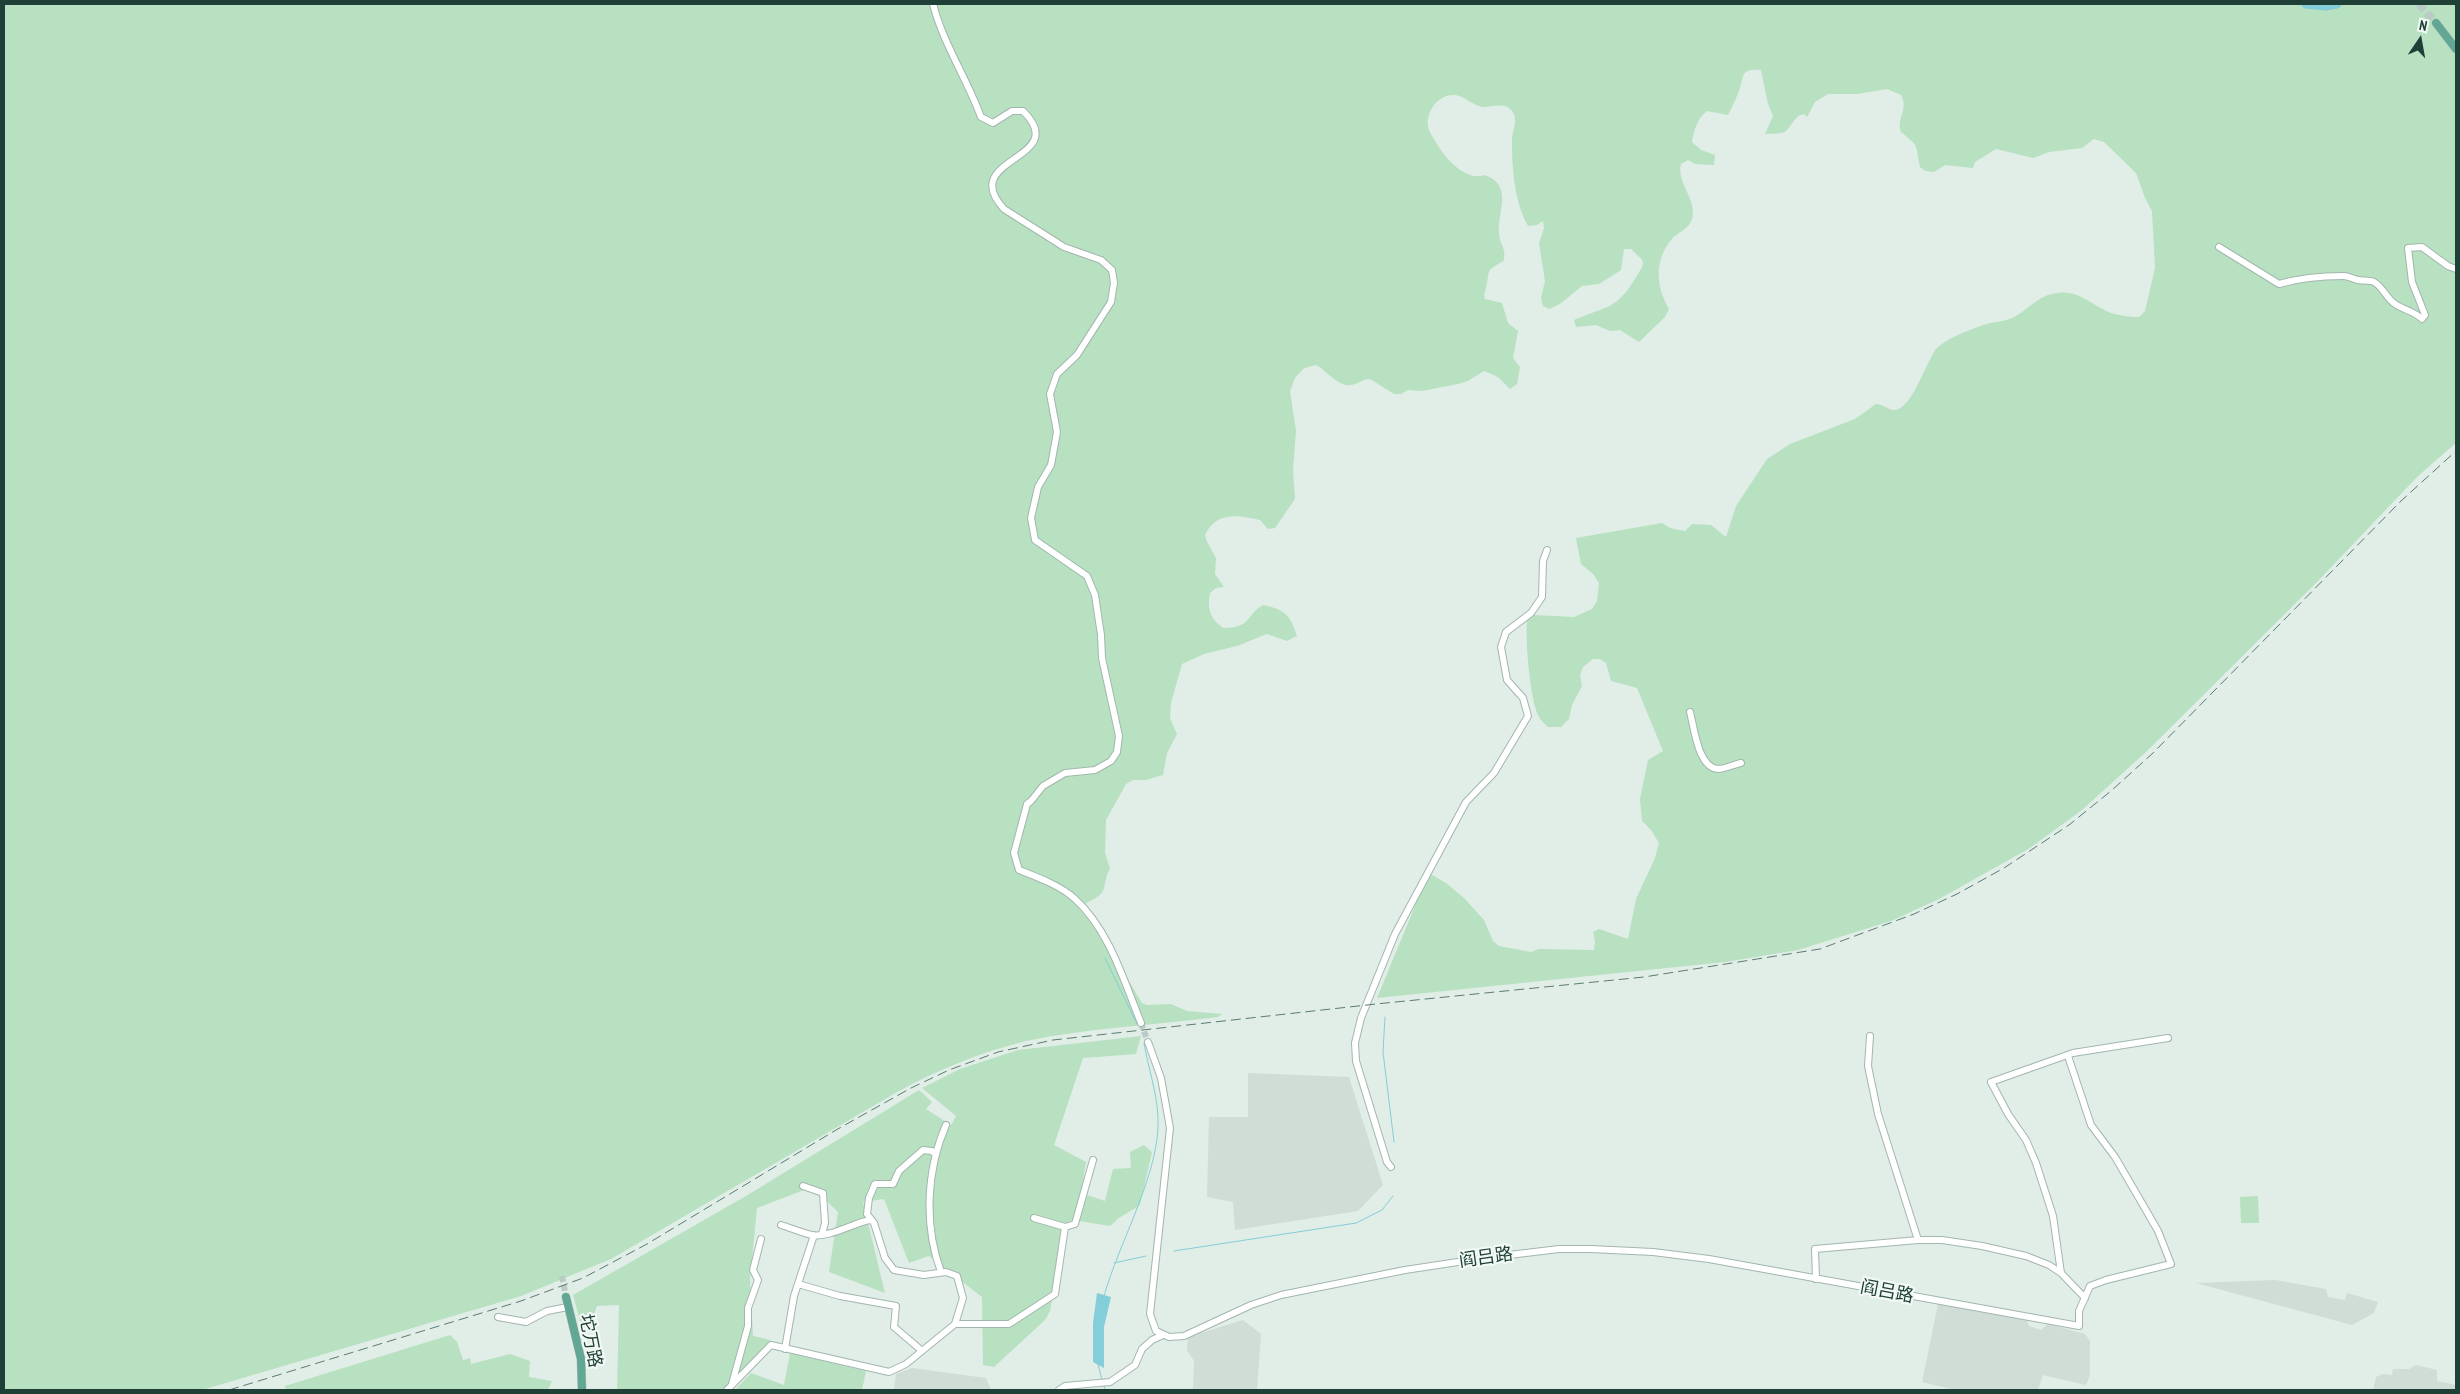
<!DOCTYPE html>
<html>
<head>
<meta charset="utf-8">
<style>
  body { margin:0 }
  #map { position:relative; width:2460px; height:1394px; overflow:hidden; background:#e1ede7; font-family:"PT Sans Narrow",sans-serif }
  canvas { display:block }
  .frame { position:absolute; inset:0; border:5px solid #1f4036; pointer-events:none }
  .north { position:absolute; left:2395px; top:15px; width:50px; height:50px; -webkit-text-stroke:4px #f2f9f5; paint-order:stroke; rotate:12deg; font-size:14px; font-weight:700; line-height:20px; text-align:center; color:#1f4036 }
  .north::after { content:''; display:block; margin:auto; width:18px; height:22px; background:#1f4036; clip-path:polygon(50% 0,100% 100%,50% 72%,0 100%) }
</style>
</head>
<body>
<div id="map">
<canvas width="2460" height="1394"></canvas>
<div class="frame"></div>
<div class="north">N</div>
</div>
<script>
const ctx = document.querySelector('canvas').getContext('2d');
ctx.lineJoin = 'round';
function fillPath(path, color) { ctx.fillStyle = color; ctx.fill(path, 'evenodd'); }
function strokePath(path, color, width, dash) { ctx.strokeStyle = color; ctx.lineWidth = width; ctx.lineCap = dash ? 'butt' : 'round'; ctx.setLineDash(dash || []); ctx.stroke(path); }
function write(font, color, halo, rows, align = 'center') {
  ctx.font = font + ' "PT Sans Narrow","Noto Sans SC",sans-serif'; ctx.lineWidth = 4.5; ctx.setLineDash([]); ctx.textBaseline = 'middle'; ctx.strokeStyle = halo; ctx.fillStyle = color; for (const [text, x, y, turn = 0] of rows) {
    ctx.save(); ctx.translate(x, y); ctx.rotate((+turn || 0) * Math.PI / 180); ctx.textAlign = isNaN(turn) ? turn : align; if (halo) ctx.strokeText(text, 0, 0); ctx.fillText(text, 0, 0); ctx.restore();
  }
}
fillPath(new Path2D(`
  M1248,1073L1349,1077L1383,1185L1358,1211L1235,1230L1233,1202L1207,1197L1209,1117H1248Z
  M2275,1280L2326,1289L2328,1297L2345,1300L2347,1293L2378,1302L2374,1313L2352,1325L2196,1283Z
  M1938,1304L2027,1320L2029,1326L2041,1330L2048,1324L2085,1334L2090,1341V1375L2086,1385L2043,1375L2038,1390H1955L1922,1382Z
  M1243,1320L1261,1334L1257,1390H1193L1194,1361L1187,1350L1188,1337Z
  M2416,1365L2437,1370V1381L2456,1385V1390H2373L2376,1377L2383,1374L2392,1375L2393,1369H2409Z
  M912,1368L986,1378L991,1390H894L896,1374Z`), '#cfddd6');
fillPath(new Path2D(`
  M4,4H2301L2323,8L2344,4H2456V443L2418,476L2317,582L2146,752L2082,810L2030,848L1939,899L1891,921L1798,950L1725,962L1377,998L1415,906L1410,901L1425,871L1446,883L1464,898L1484,920L1493,941L1499,946L1531,952L1539,949L1594,950L1595,942L1593,932L1599,929L1628,939L1636,899L1655,858L1659,843L1651,830L1642,821L1640,799L1648,760L1663,751L1637,688L1611,681L1606,663L1600,659H1593L1583,667L1580,675L1582,686L1572,705L1569,719L1561,727H1548C1544,723 1540,720 1538,715C1530,698 1525,640 1527,621L1534,615L1574,617L1592,609L1597,601L1599,583L1593,574L1581,564L1576,538L1662,523L1670,528L1685,531L1692,524L1711,525L1726,537L1736,506L1767,459L1790,444L1855,419L1876,404C1883,404 1888,410 1894,410C1913,410 1927,357 1938,347C1951,336 1974,328 1990,323C1997,322 2005,321 2012,318C2029,310 2037,295 2058,293C2077,290 2090,303 2106,311C2116,315 2128,317 2139,317L2145,311L2155,268L2152,211L2145,198L2136,173L2104,142L2094,139L2082,148L2049,152L2033,158L1996,149L1975,162L1973,168L1945,165L1934,172L1925,171L1920,167C1915,145 1921,148 1901,132C1896,118 1909,110 1901,95L1887,89L1857,94H1828L1815,102L1807,117L1804,114L1798,116C1782,134 1792,133 1765,134L1773,116L1768,104L1761,70C1742,68 1744,74 1740,88C1737,97 1732,107 1728,115L1707,111C1697,118 1694,131 1692,142L1701,150L1715,155L1714,165L1695,164L1688,160L1681,164C1676,183 1698,200 1692,219C1689,230 1677,232 1671,240C1654,261 1656,287 1669,309L1665,317L1639,342L1620,330L1610,331L1596,325L1576,327L1574,320C1609,305 1617,310 1638,274C1640,270 1645,265 1642,260C1639,255 1634,254 1632,249H1624L1621,270L1599,284L1582,286L1560,304L1549,309L1543,306L1541,298L1545,281L1539,243L1544,228L1543,221L1537,225L1528,226C1514,201 1512,168 1512,140C1512,131 1519,119 1512,111C1505,102 1493,107 1483,107C1473,106 1465,96 1455,95C1437,93 1422,116 1430,132C1439,150 1462,183 1485,175C1514,186 1497,212 1499,234C1500,245 1506,247 1504,260C1500,264 1493,266 1490,270C1487,274 1488,286 1484,294L1485,299L1502,303L1508,323L1518,331L1513,358L1520,367L1517,384L1510,389L1498,377L1484,371L1468,381L1458,384L1422,391L1408,390L1401,394H1394L1370,379C1362,379 1358,384 1351,385C1338,387 1326,370 1316,365L1304,368L1295,378L1290,391L1296,431L1293,470L1295,499L1275,528L1268,529L1260,520C1238,515 1216,511 1205,535L1207,542L1216,558L1215,574L1224,587L1216,588L1210,593C1207,608 1210,620 1224,628C1251,628 1246,615 1263,605C1285,610 1290,614 1297,636L1287,641L1267,634L1237,646L1204,654L1182,664L1171,703L1170,718L1177,734L1167,753L1163,775L1146,780H1133L1126,784L1106,820L1105,853L1110,868C1099,891 1113,890 1083,905L1142,1003L1147,1005L1171,1004L1187,1011L1222,1014L1218,1017C1156,1025 1087,1028 1026,1041C982,1052 939,1069 899,1091L611,1259L521,1296L202,1390H4Z
  M1141,1036L1136,1054L1083,1058L1054,1145L1086,1162L1081,1193L1105,1201L1113,1169L1131,1168L1130,1152L1144,1145L1152,1152L1140,1205L1119,1218L1110,1226L1073,1220L1065,1223L1050,1311L1045,1320L994,1367L983,1365L982,1297L929,1256L909,1263L884,1199L863,1202L885,1293L829,1272L838,1212L812,1187L757,1208L750,1279L753,1336L771,1340L724,1390H617L619,1305L597,1306L585,1339L573,1295L746,1196L919,1090L932,1102L926,1109L951,1125L956,1116L922,1088L960,1069L1018,1050Z
  M2258,1196L2259,1223H2241L2240,1197Z
  M450,1335L457,1342L463,1360L470,1358L471,1364L510,1354L530,1361L529,1377L552,1381L548,1390H286L285,1386Z
  M790,1353L866,1371L862,1390H735L751,1373L784,1385Z`), '#b7e1c1');
fillPath(new Path2D(`
  M1097,1293L1111,1297L1104,1327V1368L1093,1362V1323Z`), '#83ced8');
strokePath(new Path2D(`
  M1105,958L1137,1024
  M1385,1017L1383,1052L1394,1142
  M1174,1251L1356,1223L1382,1210L1393,1196
  M1114,1263L1146,1256
  M1104,1296C1119,1242 1161,1171 1158,1117C1157,1093 1148,1067 1144,1043
  M1098,1364L1102,1380
  M1104,1386L1105,1390`), '#83ced8', 1);
strokePath(new Path2D(`
  M2306,4L2326,6L2337,4`), '#83ced8', 9);
strokePath(new Path2D(`
  M1141,1023L1148,1042
  M562,1276L566,1297`), '#bacac4', 6, [6, 3]);
strokePath(new Path2D(`
  M2419,4L2436,23`), '#bacac4', 8, [8, 4]);
const minor = new Path2D(`
  M933,4C943,43 967,79 981,117L993,123L1012,111H1023C1073,160 956,157 1004,209L1064,247L1101,260L1112,270L1114,283L1111,302L1077,355L1057,374L1050,394L1057,432L1051,465L1038,487L1031,518L1035,540L1087,576L1095,595L1101,635L1102,658L1119,736L1117,752L1111,761L1095,770L1065,773L1043,786L1031,801L1027,804L1014,853L1019,870C1037,877 1059,885 1074,898C1109,929 1124,981 1141,1023
  M2219,247L2279,284C2300,278 2321,276 2343,276C2349,276 2353,279 2358,280C2363,281 2369,280 2374,282C2383,287 2386,298 2395,304C2404,310 2414,311 2422,319L2425,315L2412,282L2408,248L2422,247L2448,266L2456,269
  M1690,712C1694,727 1698,768 1718,769C1725,769 1735,764 1741,763
  M1870,1036L1868,1066L1878,1114L1918,1240
  M1148,1042L1161,1078L1170,1128L1150,1314L1156,1331L1169,1337L1184,1336L1251,1305L1281,1295L1405,1270L1484,1258L1559,1249H1591L1653,1252L1709,1259L2079,1326V1311L2090,1286L2106,1280L2171,1264L2158,1231L2143,1205L2115,1157L2091,1125L2068,1056
  M936,1155L932,1151L923,1150L899,1171L893,1184H875L869,1198L867,1214L874,1223L885,1258L894,1270L924,1275L946,1272L957,1276L963,1298L955,1324
  M1391,1167L1387,1162L1356,1061L1355,1043L1361,1018L1395,934L1466,802L1494,773L1528,716L1523,698L1507,680L1501,647L1506,632L1531,613L1542,597L1543,561L1547,550
  M803,1186L823,1193L825,1223L822,1234
  M1034,1218L1065,1227L1075,1224L1093,1160
  M781,1225C791,1228 802,1233 812,1235C829,1238 853,1223 870,1220
  M941,1272C924,1226 926,1171 946,1125
  M2061,1273L2053,1216L2036,1163L2026,1140L2008,1114L1991,1082L2073,1053L2168,1038
  M1816,1279L1815,1249L1918,1240H1942L1982,1246L2026,1256L2049,1265L2061,1273L2085,1298
  M798,1284L840,1296L896,1306L894,1327L921,1350
  M498,1317L526,1322L547,1311L568,1307
  M785,1349L794,1296L814,1235
  M732,1384L748,1326V1308L758,1280L753,1270L761,1239
  M727,1390L771,1345L889,1372L906,1364L955,1324H1009L1055,1294L1065,1227
  M1059,1390L1065,1386L1110,1382L1135,1365L1142,1349L1152,1340L1163,1335`);
const major = new Path2D(`
  M2436,23L2456,49
  M566,1297L581,1359L582,1390`);
strokePath(minor, '#a3b6ae', 8);
strokePath(major, '#c0cac7', 9);
strokePath(minor, '#fff', 6);
strokePath(major, '#61a793', 8);
strokePath(new Path2D(`
  M229,1390L521,1301L583,1278L647,1244L836,1130L911,1088L949,1070L998,1052L1053,1040L1376,1004L1644,977L1820,949L1914,914L1957,894L2004,868L2069,825L2111,791L2153,753L2401,501L2456,451`), '#5a7b71', 1, [10, 5]);
write('18px', '#1f4036', '#f2f9f5', [
  ["阎吕路",1486,1258,-8],
  ["阎吕路",1887,1292,11],
  ["坨万路",590,1341,79]
]);
</script>
</body>
</html>
